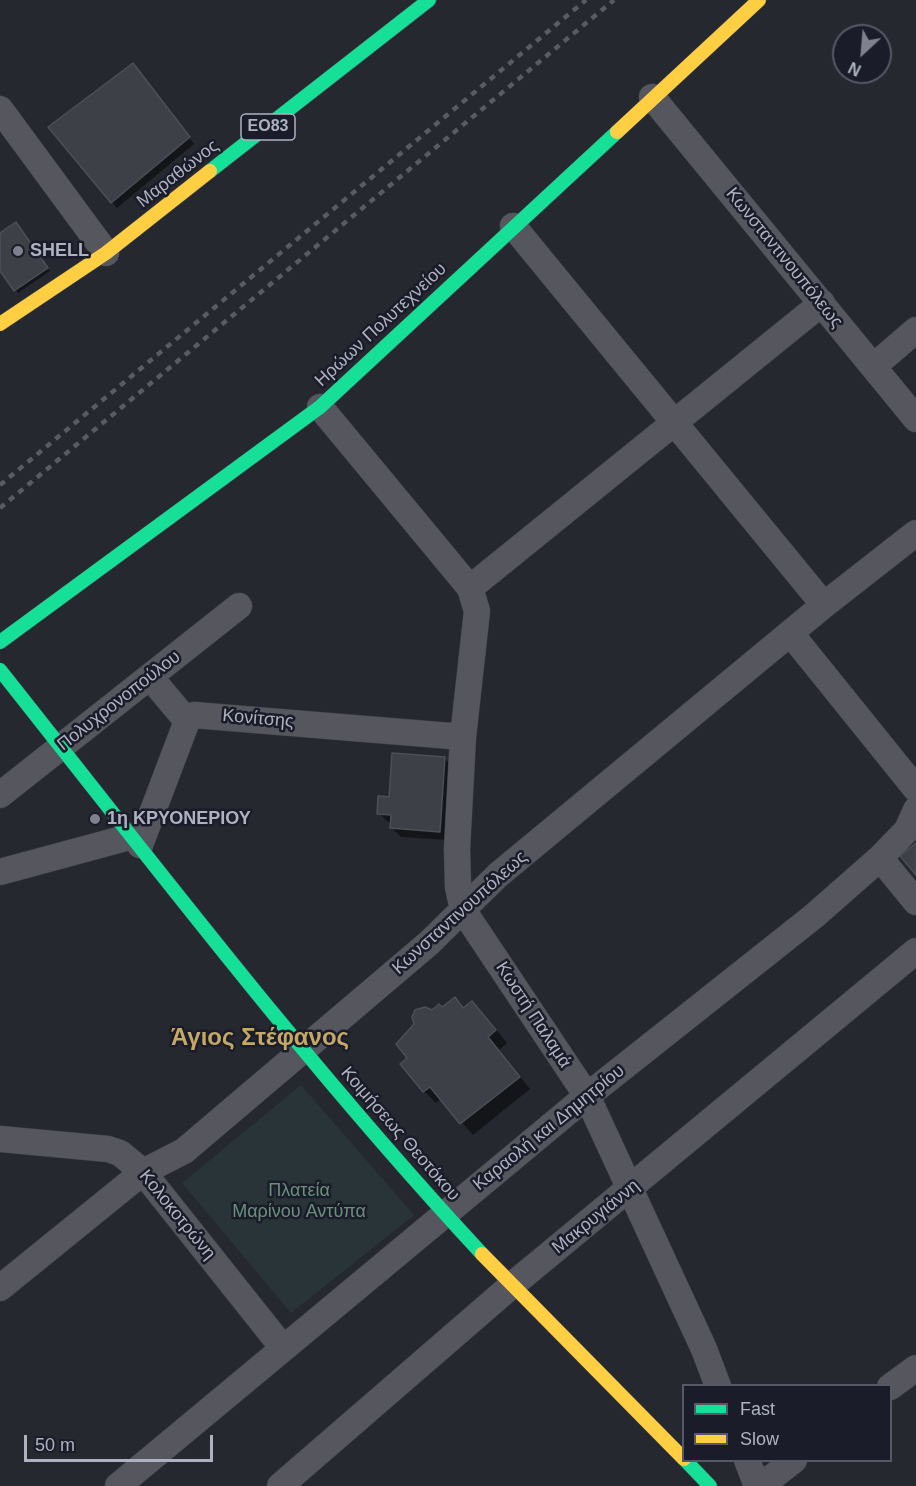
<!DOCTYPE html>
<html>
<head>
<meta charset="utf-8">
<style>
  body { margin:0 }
  #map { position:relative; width:916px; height:1486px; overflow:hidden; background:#26282f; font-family:Helvetica,sans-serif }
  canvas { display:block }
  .legend { position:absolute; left:682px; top:1384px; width:210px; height:78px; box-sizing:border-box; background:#1a1d29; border:2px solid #565866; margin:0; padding:8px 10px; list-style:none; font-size:18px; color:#afb1c1 }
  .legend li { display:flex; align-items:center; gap:12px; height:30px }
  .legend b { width:30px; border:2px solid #565866 }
  .north { position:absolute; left:832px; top:24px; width:60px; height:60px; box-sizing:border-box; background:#1a1d29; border:2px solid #565866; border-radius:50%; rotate:206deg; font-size:16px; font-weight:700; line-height:24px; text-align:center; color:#afb1c1 }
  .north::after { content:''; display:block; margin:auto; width:21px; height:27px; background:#7f818e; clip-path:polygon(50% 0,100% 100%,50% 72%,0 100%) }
  .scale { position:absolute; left:24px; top:1435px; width:189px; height:27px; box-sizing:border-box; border:3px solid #afb1c1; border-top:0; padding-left:8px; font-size:18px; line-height:21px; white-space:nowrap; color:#afb1c1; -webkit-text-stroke:4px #1a1d29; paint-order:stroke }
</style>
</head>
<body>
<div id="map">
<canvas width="916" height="1486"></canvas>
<ul class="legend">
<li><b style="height:8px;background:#16e098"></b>Fast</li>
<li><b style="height:8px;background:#ffcf43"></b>Slow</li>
</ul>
<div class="north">N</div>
<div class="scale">50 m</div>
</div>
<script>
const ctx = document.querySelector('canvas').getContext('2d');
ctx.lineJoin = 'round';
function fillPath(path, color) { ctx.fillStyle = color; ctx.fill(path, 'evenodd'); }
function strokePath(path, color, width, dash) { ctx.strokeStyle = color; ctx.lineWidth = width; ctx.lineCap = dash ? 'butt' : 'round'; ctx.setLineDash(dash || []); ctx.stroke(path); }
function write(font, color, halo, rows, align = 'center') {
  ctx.font = font + ' Helvetica,sans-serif'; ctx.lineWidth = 5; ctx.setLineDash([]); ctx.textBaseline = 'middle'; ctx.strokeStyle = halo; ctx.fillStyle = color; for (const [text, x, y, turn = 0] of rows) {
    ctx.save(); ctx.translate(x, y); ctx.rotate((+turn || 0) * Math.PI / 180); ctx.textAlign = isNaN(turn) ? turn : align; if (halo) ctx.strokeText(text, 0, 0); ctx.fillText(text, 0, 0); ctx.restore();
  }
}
fillPath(new Path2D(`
  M301,1085L414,1215L291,1313L182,1183Z`), '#293439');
fillPath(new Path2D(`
  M133,65L194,144L117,208L112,202Z
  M18,226L50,271L18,293L0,268V235Z
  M444,758L453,767L448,840L401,837L392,828V823L388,822L379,813L390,799Z
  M455,999L464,1009L472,1003L484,1015L507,1043L499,1050L530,1089L473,1135L441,1099L436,1103L424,1091L409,1059L432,1011L442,1009Z`), '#0007');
const building = new Path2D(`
  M133,63L190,137L111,203L48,127Z
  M16,222L48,268L14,291L0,271V233Z
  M392,753L445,757L440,832L390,828L391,815L377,814L378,796L389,797Z
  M916,843V875L900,856Z
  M455,997L463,1008L472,1001L496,1030L488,1037L520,1077L460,1124L430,1087L423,1092L400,1064L407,1058L396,1044L414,1024L412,1017L415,1010L425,1007L432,1010L439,1004L442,1007Z`);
fillPath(building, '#3e4047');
strokePath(building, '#4d4f57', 1.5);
const street = new Path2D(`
  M652,97L916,419
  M0,109L106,253
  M513,226L824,605
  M874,366L916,330
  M320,407L470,588L477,611L463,737L457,849L458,887L463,910L587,1096L704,1349L718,1386
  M470,588L822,303
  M791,634L916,789
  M150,677L187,721
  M0,795L239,606
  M140,845L187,721L194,715L463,737
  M880,858L916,902
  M0,872L133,836
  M0,1139L108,1149L120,1153L143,1172L283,1348
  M0,1288L143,1172L184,1151L429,943L498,875L824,605L916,533
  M890,1387L916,1368
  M747,1460L757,1486
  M118,1486L587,1096L814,916L880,858L907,830L916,810
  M280,1486L511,1286L916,951
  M761,1486L794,1460`);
const fast = new Path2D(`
  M210,171L429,0
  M0,642L320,407L617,132
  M0,670C157,868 310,1069 482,1254
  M685,1460L710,1486`);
const slow = new Path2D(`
  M617,132L759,0
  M0,324L106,253L210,171
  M482,1254L684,1459`);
strokePath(street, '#414349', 27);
strokePath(fast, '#414349', 15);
strokePath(slow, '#414349', 15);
strokePath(street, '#55565e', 26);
strokePath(fast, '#16e098', 14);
strokePath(slow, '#ffcf43', 14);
strokePath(new Path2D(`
  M0,485L586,0
  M0,508L614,0`), '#5a5b62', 4.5, [6, 6]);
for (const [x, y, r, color] of [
  [18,251,6,"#7f818e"],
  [95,819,6,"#7f818e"]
]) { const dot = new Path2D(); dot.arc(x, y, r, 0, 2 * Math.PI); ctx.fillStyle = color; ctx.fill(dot); strokePath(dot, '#1a1d29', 2); }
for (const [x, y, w] of [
  [268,127,54]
]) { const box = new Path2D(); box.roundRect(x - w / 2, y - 13, w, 26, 4.5); ctx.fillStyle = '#1a1d29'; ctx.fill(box); strokePath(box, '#afb1c1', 1.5); }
write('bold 16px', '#afb1c1', null, [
  ["ΕΟ83",268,127]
]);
write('18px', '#afb1c1', '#1a1d29', [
  ["Μαραθώνος",178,174,-38],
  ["Κωνσταντινουπόλεως",784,258,51],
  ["Ηρώων Πολυτεχνείου",381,325,-43],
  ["Πολυχρονοπούλου",119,701,-38],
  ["Κονίτσης",258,719,5],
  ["Κωνσταντινουπόλεως",460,913,-42],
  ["Κωστή Παλαμά",533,1015,57],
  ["Καραολή και Δημητρίου",549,1128,-39],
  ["Κοιμήσεως Θεοτόκου",400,1134,49],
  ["Κολοκοτρώνη",177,1215,51],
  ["Μακρυγιάννη",596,1217,-39]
]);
write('bold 18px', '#afb1c1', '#1a1d29', [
  ["SHELL",30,251],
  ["1η ΚΡΥΟΝΕΡΙΟΥ",107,819]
], 'left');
write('18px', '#6a8f7b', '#1a1d29', [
  ["Πλατεία",299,1191],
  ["Μαρίνου Αντύπα",299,1212]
]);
write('bold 24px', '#c5a766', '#1a1d29', [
  ["Άγιος Στέφανος",260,1038]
]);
</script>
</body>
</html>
